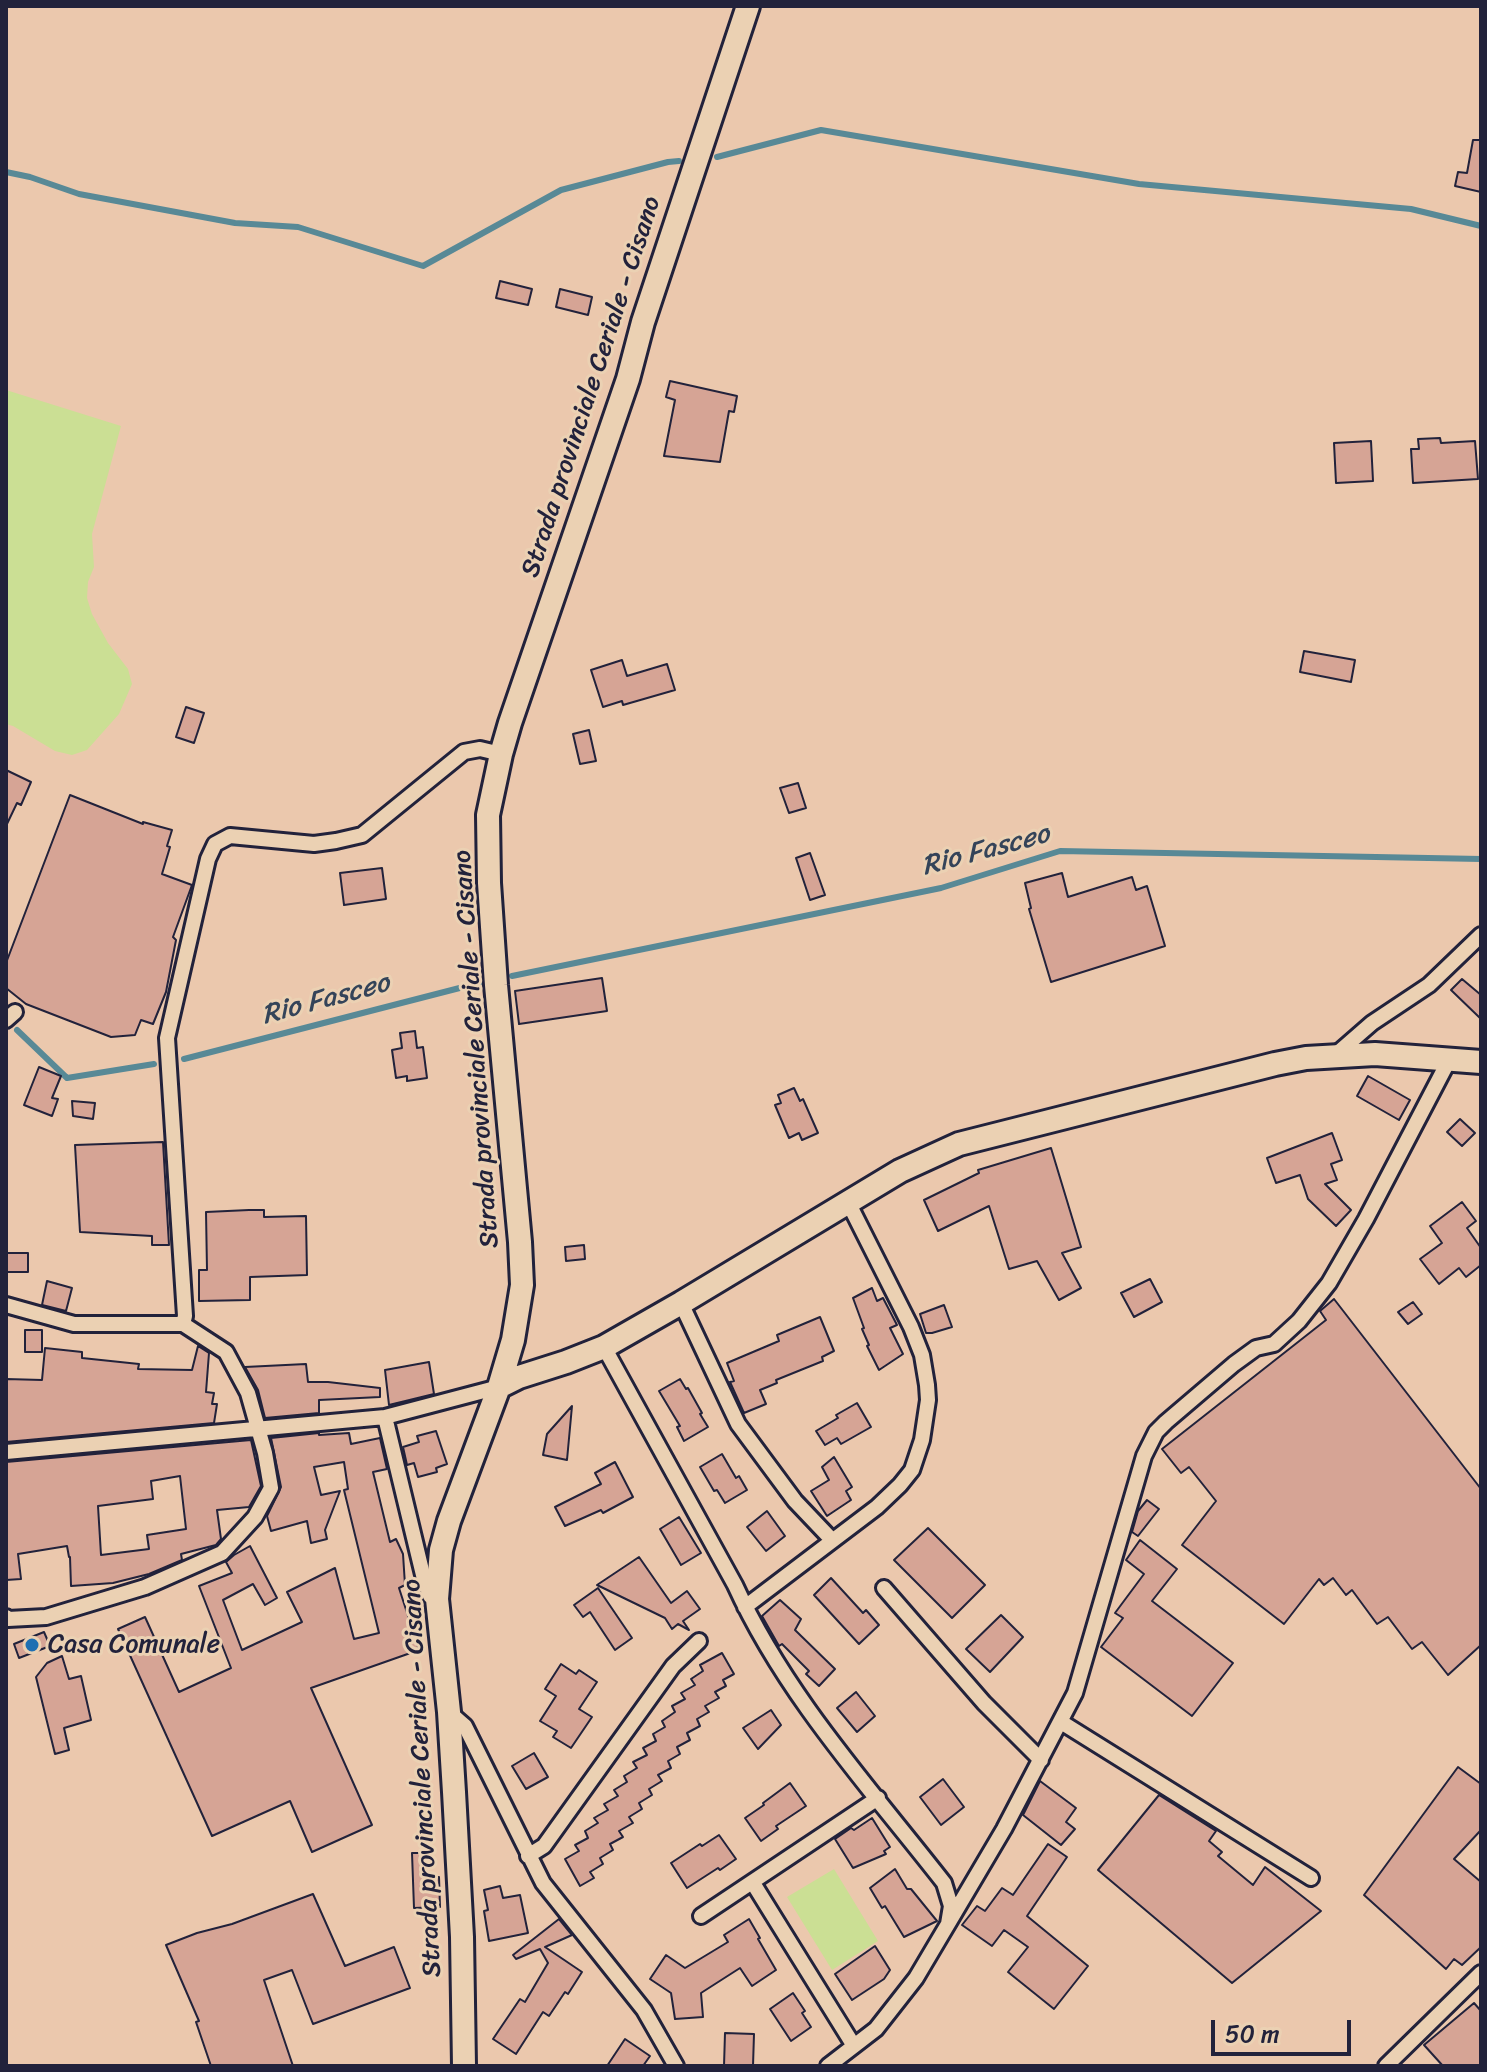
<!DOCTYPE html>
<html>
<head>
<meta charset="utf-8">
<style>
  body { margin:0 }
  #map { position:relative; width:1487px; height:2072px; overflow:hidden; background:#ebc8ad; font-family:Sriracha,sans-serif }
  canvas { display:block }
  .frame { position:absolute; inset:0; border:8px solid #22223b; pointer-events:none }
  .scale { position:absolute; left:1211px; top:2020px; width:140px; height:36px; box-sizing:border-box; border:4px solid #22223b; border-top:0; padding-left:10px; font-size:24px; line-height:28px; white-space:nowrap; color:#22223b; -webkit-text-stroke:6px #ebd1b3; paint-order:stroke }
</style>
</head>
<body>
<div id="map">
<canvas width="1487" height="2072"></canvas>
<div class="frame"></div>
<div class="scale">50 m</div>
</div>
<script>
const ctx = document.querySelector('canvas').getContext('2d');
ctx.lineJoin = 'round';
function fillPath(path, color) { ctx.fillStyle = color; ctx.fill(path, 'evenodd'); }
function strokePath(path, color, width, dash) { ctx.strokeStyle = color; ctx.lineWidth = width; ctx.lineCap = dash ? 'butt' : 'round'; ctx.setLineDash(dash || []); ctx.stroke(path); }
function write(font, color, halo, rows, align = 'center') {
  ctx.font = font + ' Sriracha,sans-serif'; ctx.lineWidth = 6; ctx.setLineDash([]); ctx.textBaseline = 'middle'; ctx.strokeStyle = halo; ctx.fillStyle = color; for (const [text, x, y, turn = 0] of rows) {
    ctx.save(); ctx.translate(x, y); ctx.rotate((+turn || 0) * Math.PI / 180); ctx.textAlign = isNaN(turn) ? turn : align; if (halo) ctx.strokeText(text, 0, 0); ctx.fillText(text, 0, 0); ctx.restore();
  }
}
fillPath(new Path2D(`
  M6,390L121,426L92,534L94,567L88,582L87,598L92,614L108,643L128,669L132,684L119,714L87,750L72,755L55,751L13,726L6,724Z
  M834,1869L878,1941L832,1970L787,1897Z`), '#cbdf94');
strokePath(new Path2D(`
  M717,157L821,130L1139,184L1411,209L1481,226
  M6,172L30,177L79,194L235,223L298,227L423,266L561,190L668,162L679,161
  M512,976L941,888L1060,851L1481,859
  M17,1030L67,1078L154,1064
  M184,1059L479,983`), '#588996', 6);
const building = new Path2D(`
  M1473,140H1481V192L1455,186L1458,172L1467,173Z
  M500,281L532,289L528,305L496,298Z
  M560,289L592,297L588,315L556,307Z
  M670,381L737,396L734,412L729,411L720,462L664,456L675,400L666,397Z
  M1440,438L1441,443L1475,441L1478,479L1413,483L1411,449H1419L1418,439Z
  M1371,441L1373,481L1336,483L1334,443Z
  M1304,651L1355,660L1351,682L1300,672Z
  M622,660L627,676L667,664L675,690L623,705L622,701L603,707L591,670Z
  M186,707L204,713L194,743L176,737Z
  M589,730L596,761L580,764L573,734Z
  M6,770L31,782L21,805L17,803L6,826Z
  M798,783L806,808L789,813L780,788Z
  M70,795L143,824V822L172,830L167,846L170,847L162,874L192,885L173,937L176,940L166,992L153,1024L141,1020L135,1035L111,1037L26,1004L6,988V963Z
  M810,853L825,895L810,900L796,858Z
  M382,868L386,899L344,905L340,873Z
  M1062,873L1068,897L1132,877L1136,890L1147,886L1165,946L1051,982L1029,909L1031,908L1025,883Z
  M602,978L607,1011L519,1024L515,991Z
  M1462,979L1481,995V1019L1451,990Z
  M415,1031L417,1048L423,1047L427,1078L407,1081V1076L396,1078L392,1050L402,1048L400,1033Z
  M39,1067L61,1076L52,1098L58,1099L52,1116L24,1105Z
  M1368,1076L1410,1100L1399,1120L1357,1096Z
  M794,1088L800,1101L803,1099L818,1133L802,1140L799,1133L789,1138L775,1105L781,1103L778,1095Z
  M72,1101L95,1103L93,1119L73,1116Z
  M1460,1119L1475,1133L1462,1146L1447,1132Z
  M1332,1133L1342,1160L1331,1164L1337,1180L1325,1184L1351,1210L1336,1226L1308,1199L1300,1175L1276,1183L1267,1158Z
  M163,1142L169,1245H152V1236L80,1232L75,1145Z
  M1051,1148L1081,1247L1062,1253L1081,1288L1059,1300L1037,1261L1009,1269L989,1206L938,1231L924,1200L979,1173L978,1170Z
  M1462,1202L1476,1221L1467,1228L1481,1248V1265L1466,1277L1459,1268L1439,1284L1420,1259L1442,1243L1430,1226Z
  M249,1210H264V1217L306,1216L307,1275L250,1277V1300L199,1301V1270H207L206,1212Z
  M584,1245L585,1259L566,1261L565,1247Z
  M6,1253H28V1272H6Z
  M1150,1279L1162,1302L1134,1317L1121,1293Z
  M47,1281L72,1288L66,1311L42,1305Z
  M872,1288L877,1301L883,1298L897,1325L890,1328L903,1354L879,1370L867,1346L869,1345L862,1329L864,1328L853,1298Z
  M1334,1299L1481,1489V1645L1448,1675L1422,1642L1412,1649L1388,1617L1377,1624L1352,1590L1346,1595L1333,1578L1324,1585L1319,1579L1284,1624L1182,1545L1216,1501L1189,1467L1181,1473L1162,1449L1326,1320L1320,1311Z
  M1413,1302L1422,1314L1408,1324L1398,1312Z
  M944,1305L952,1327L932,1333H926L920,1314Z
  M820,1317L834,1351L822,1357L823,1361L776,1380L777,1383L760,1390L766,1404L744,1413L730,1382L734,1381L727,1363L779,1341L777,1335Z
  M25,1330H42V1352H25Z
  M198,1346L209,1353L206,1392L214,1393L212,1404H217L214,1423L6,1442V1379L42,1380L45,1348L82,1352V1358L139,1364L138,1369L192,1370Z
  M429,1362L434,1394L389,1405L385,1370Z
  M306,1364L308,1382H328L380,1388V1397L319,1400V1413L265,1418L258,1390L245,1367Z
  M680,1379L686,1389L688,1388L702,1413L700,1414L708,1427L684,1441L677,1427L680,1426L659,1391Z
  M857,1403L871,1427L841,1444L837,1438L825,1445L816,1431L838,1418L836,1415Z
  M572,1406L567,1460L543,1455L547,1434Z
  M436,1431L447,1464L436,1468L437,1472L418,1477L414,1463L407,1465L403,1447L419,1442L417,1436Z
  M319,1433V1435L349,1433L351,1444L380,1438L387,1469L373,1472L390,1542L396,1539L403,1554L405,1585L399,1588L419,1650L311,1688L372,1825L312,1852L290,1801L212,1836L118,1629L145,1617L179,1692L231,1668L199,1586L232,1573L226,1562L234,1555L250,1546L277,1598L265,1605L253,1584L223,1600L242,1650L302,1622L287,1592L335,1568L354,1639L379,1633L344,1490L348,1489L344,1462L314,1467L321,1495L340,1491L325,1530L327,1539L311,1543L307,1521L271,1531L267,1516L281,1487L271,1438Z
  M251,1440L261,1486L249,1507L217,1510L221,1539L216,1545L181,1554L182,1560L149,1574L113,1583L71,1586L70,1557H69L67,1546L18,1554L21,1579L6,1580V1462ZM180,1476L186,1529L147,1535L149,1549L101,1555L98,1506L153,1499L151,1481Z
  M722,1454L736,1478L739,1476L747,1490L725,1503L717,1490L714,1491L700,1467Z
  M834,1457L852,1487L846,1491L851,1500L827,1516L811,1491L829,1480L822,1467Z
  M615,1462L633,1497L603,1513L601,1510L565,1526L555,1507L601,1484L595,1473Z
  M1147,1500L1159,1509L1138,1536L1132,1532L1138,1511Z
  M767,1511L785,1536L766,1551L747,1527Z
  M679,1517L701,1553L681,1565L660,1529Z
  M928,1528L985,1585L952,1618L894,1560Z
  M1140,1540L1177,1569L1152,1601L1233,1663L1192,1716L1101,1647L1123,1618L1115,1613L1144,1574L1126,1560Z
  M639,1557L671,1603L687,1591L700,1609L683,1621L689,1630L678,1624L672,1629L665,1618L597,1585Z
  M831,1578L863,1613L866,1610L879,1625L859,1644L814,1595Z
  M598,1588L632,1638L615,1650L590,1612L583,1617L574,1605Z
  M780,1600L801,1619L795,1630L835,1669L819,1686L806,1674L809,1671L782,1644L779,1646L762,1616Z
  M1001,1615L1023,1637L990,1672L966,1649Z
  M44,1632L50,1646L19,1658L14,1644Z
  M722,1653L734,1674L723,1680L726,1686L715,1692L719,1698L705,1706L709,1712L697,1719L700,1726L687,1733L690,1740L677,1747L680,1754L668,1761L671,1768L658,1775L662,1781L649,1789L652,1795L639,1803L642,1809L629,1817L633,1823L619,1831L623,1837L610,1844L613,1850L600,1858L603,1864L590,1872L594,1878L580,1886L565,1859L579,1851L575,1845L588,1838L585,1831L598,1823L594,1818L608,1810L604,1804L618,1796L614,1790L627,1782L624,1776L637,1768L633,1762L647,1755L643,1748L656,1741L653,1734L665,1727L662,1721L675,1712L672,1706L685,1699L681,1693L695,1685L691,1679L703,1671L700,1665Z
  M62,1656L69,1679L81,1676L91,1720L64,1728L69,1750L55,1754L36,1677L47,1663Z
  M561,1664L576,1674L579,1670L597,1682L579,1709L592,1717L571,1748L553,1737L557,1731L540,1721L556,1696L545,1689Z
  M856,1692L875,1716L857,1732L837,1708Z
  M771,1710L781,1725L758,1749L743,1728Z
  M534,1753L548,1777L526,1789L512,1766Z
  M1458,1767L1481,1784V1830L1454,1859L1481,1882V1947L1462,1965L1454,1959L1446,1969L1364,1895Z
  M943,1779L964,1807L941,1825L920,1797Z
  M1040,1781L1076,1808L1066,1822L1075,1829L1061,1845L1023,1815Z
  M790,1783L806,1806L776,1826L778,1829L761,1841L745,1818L764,1805L763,1803Z
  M1159,1795L1216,1831L1209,1841L1222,1852L1218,1856L1253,1885L1265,1867L1321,1911L1232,1983L1098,1870Z
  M872,1818L890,1847L884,1851L886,1854L853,1868L835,1839L851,1828L854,1830Z
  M719,1835L736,1859L720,1870L718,1868L687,1888L671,1863L700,1844L702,1846Z
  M1048,1844L1067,1857L1027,1916L1088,1966L1054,2009L1008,1972L1028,1947L1004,1930L992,1946L962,1925L977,1906L985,1911L1002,1888L1013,1895Z
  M412,1853H426L427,1878L439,1877L440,1907L414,1908Z
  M895,1869L907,1889H911L937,1921L904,1937L885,1906L882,1908L870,1888Z
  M500,1886L503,1898L520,1895L528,1933L489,1941L484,1911L488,1910L484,1890Z
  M313,1894L345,1966L394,1947L410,1988L313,2024L292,1970L264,1980L293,2066H211L196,2022L199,2021L166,1945L197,1933L232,1924Z
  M559,1919L572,1935L545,1947L582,1972L568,1994L565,1992L549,2016L543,2012L516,2054L493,2039L520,1999L525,2002L548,1963L540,1949L516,1959L513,1955Z
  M749,1919L760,1938L758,1939L776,1970L752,1986L740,1968L701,1993L703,2017L675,2019L671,1993L650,1979L666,1955L685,1968L728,1942L724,1935Z
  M875,1946L890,1970L884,1979L852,2000L835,1974Z
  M793,1993L805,2011L802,2013L811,2027L791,2041L770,2009Z
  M1474,2003L1481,2011V2066H1443L1424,2045Z
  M725,2033L754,2034L753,2066H724Z
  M625,2039L650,2056L643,2066H607Z`);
fillPath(building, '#d6a495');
strokePath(building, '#22223b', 2);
const street = new Path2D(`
  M6,1020L15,1012
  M1333,1057L1372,1023L1429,985L1481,935
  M681,1303L738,1424L795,1501L832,1540
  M6,1305L74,1324H183L185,1316L167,1038L208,859L215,844L230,836L314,844L336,841L362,835L464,752L480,749L501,754
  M604,1347L735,1585C785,1695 869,1787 944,1883L951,1906L948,1924L916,1978L876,2029L828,2066
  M385,1417L424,1579L430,1596L437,1599
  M6,1452L385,1417L499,1387
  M884,1588L984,1703L1041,1760
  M745,1607L877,1507L900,1485L912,1470L922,1440L928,1400L927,1385L922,1355L911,1327L848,1202
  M6,1617L8,1619L46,1617L145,1587L222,1553L255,1517L271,1488L265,1453L248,1393L226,1352L183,1324
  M449,1712L465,1726L543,1883L644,2010L676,2066
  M1061,1722L1311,1878
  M528,1856L544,1846L673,1666L699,1641
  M753,1883L854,2046
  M701,1916L878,1798
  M948,1924L1004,1829L1075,1693L1144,1456L1156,1432L1166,1422L1234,1364L1256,1348L1274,1344L1299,1321L1329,1283L1366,1219L1449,1060
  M1386,2066L1481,1973`);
const secondary = new Path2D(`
  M499,1387L519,1377L566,1362L604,1347L681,1303L900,1171L959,1144L1275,1064L1306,1058L1375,1054L1481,1062
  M464,2066L462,1937L454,1792L449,1712L437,1599L441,1550L449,1521L499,1387L513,1340L522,1285L520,1242L496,985L489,883L488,815L501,754L510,723L628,379L643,322L748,6`);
strokePath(street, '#22223b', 20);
strokePath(secondary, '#22223b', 28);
strokePath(street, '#ebd1b3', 14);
strokePath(secondary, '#ebd1b3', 22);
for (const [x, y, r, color] of [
  [32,1645,8,"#1f6fb2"]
]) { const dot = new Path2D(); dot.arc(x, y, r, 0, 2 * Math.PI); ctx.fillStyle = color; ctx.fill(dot); strokePath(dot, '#ebd1b3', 3); }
write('26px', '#22223b', '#ebd1b3', [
  ["Strada provinciale Ceriale - Cisano",592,387,-72],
  ["Strada provinciale Ceriale - Cisano",477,1049,-94],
  ["Strada provinciale Ceriale - Cisano",423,1778,-93]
]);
write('26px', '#22223b', '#ebd1b3', [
  ["Casa Comunale",48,1645]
], 'left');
write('italic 28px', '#344459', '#ebd1b3', [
  ["Rio Fasceo",986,851,-15],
  ["Rio Fasceo",326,1000,-15]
]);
</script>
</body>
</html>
